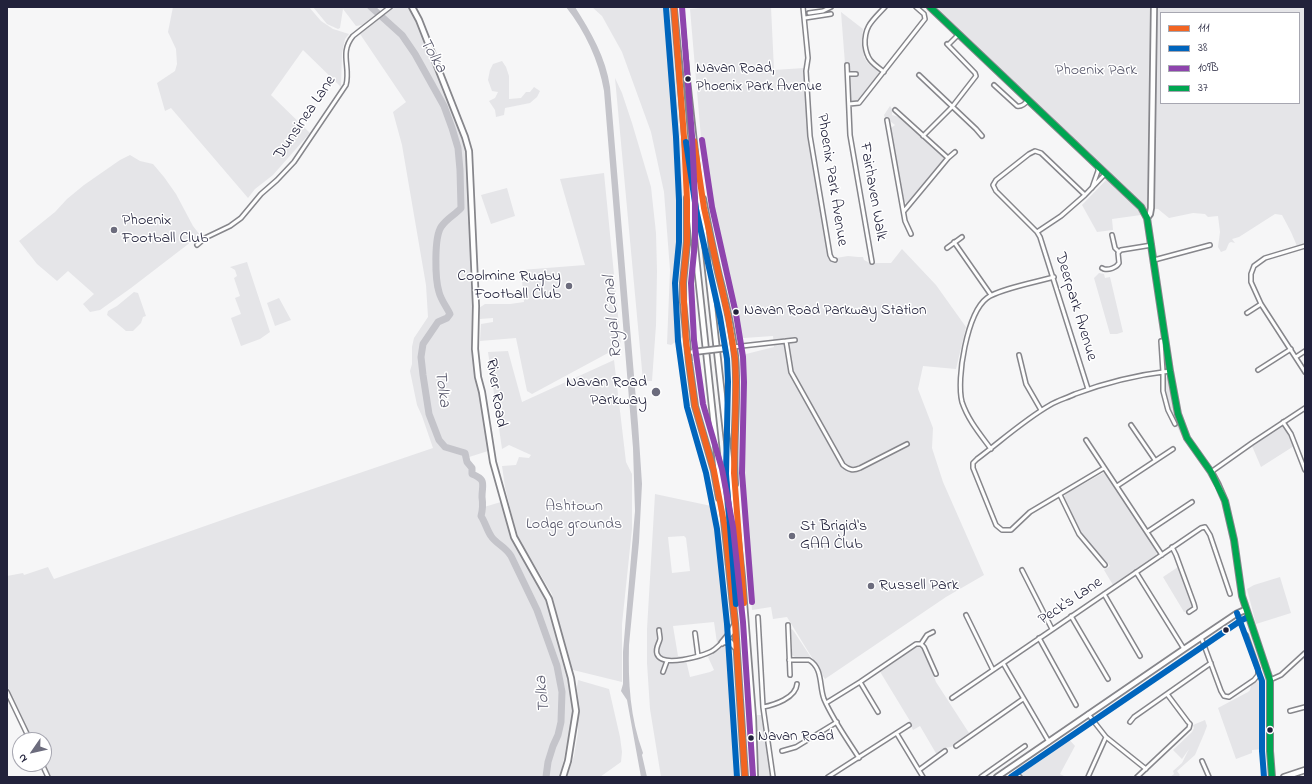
<!DOCTYPE html>
<html>
<head>
<meta charset="utf-8">
<style>
  body { margin:0 }
  #map { position:relative; width:1312px; height:784px; overflow:hidden; background:#f6f6f7; font-family:"Indie Flower",sans-serif }
  canvas { display:block }
  .frame { position:absolute; inset:0; border:8px solid #22223b; pointer-events:none }
  .legend { position:absolute; left:1160px; top:12px; width:140px; height:92px; box-sizing:border-box; background:#fff; border:1px solid #a7a7b1; margin:0; padding:5px 7px; list-style:none; font-size:12px; color:#22223b }
  .legend li { display:flex; align-items:center; gap:8px; height:20px }
  .legend b { width:20px; border:1px solid #a7a7b1 }
  .north { position:absolute; left:12px; top:732px; width:40px; height:40px; box-sizing:border-box; background:#fff; border:1px solid #a7a7b1; border-radius:50%; rotate:236deg; font-size:11px; font-weight:700; line-height:16px; text-align:center; color:#22223b }
  .north::after { content:''; display:block; margin:auto; width:14px; height:18px; background:#6c6c7d; clip-path:polygon(50% 0,100% 100%,50% 72%,0 100%) }
</style>
</head>
<body>
<div id="map">
<canvas width="1312" height="784"></canvas>
<div class="frame"></div>
<ul class="legend">
<li><b style="height:5px;background:#f26522"></b>111</li>
<li><b style="height:5px;background:#0065bd"></b>38</li>
<li><b style="height:5px;background:#8e44ad"></b>109B</li>
<li><b style="height:5px;background:#00a651"></b>37</li>
</ul>
<div class="north">N</div>
</div>
<script>
const ctx = document.querySelector('canvas').getContext('2d');
ctx.lineJoin = 'round';
function fillPath(path, color) { ctx.fillStyle = color; ctx.fill(path, 'evenodd'); }
function strokePath(path, color, width, dash) { ctx.strokeStyle = color; ctx.lineWidth = width; ctx.lineCap = dash ? 'butt' : 'round'; ctx.setLineDash(dash || []); ctx.stroke(path); }
function write(font, color, halo, rows, align = 'center') {
  ctx.font = font + ' "Indie Flower",sans-serif'; ctx.lineWidth = 3; ctx.setLineDash([]); ctx.textBaseline = 'middle'; ctx.strokeStyle = halo; ctx.fillStyle = color; for (const [text, x, y, turn = 0] of rows) {
    ctx.save(); ctx.translate(x, y); ctx.rotate((+turn || 0) * Math.PI / 180); ctx.textAlign = isNaN(turn) ? turn : align; if (halo) ctx.strokeText(text, 0, 0); ctx.fillText(text, 0, 0); ctx.restore();
  }
}
fillPath(new Path2D(`
  M173,7H309L321,21L333,29L349,34L345,39L342,53L341,87L303,50L271,95L310,133L273,175L255,189L248,198L171,108L165,111L157,83L175,71L177,64L176,49L168,32Z
  M313,7H373L375,15L362,25L356,26L343,9L340,28L338,29L327,24Z
  M393,7H409L417,23L464,137L471,217V270L474,307L473,357L488,448V451L466,458L467,462L472,468V473L481,479L484,486L482,496L484,507L501,502L512,538L547,600L549,607L566,671L573,708L571,724L560,777H50L44,764V740H32L20,712L7,688V576L23,573L24,575L48,567L54,579L245,512L433,448L422,416L417,405L410,371L412,364V347L414,338L428,317L426,285L402,145L393,112L406,102L360,34Z
  M592,7H670L681,146L684,240L678,289L683,337L671,345L667,344L670,270L664,192L651,132L622,52L602,16Z
  M711,7H771L774,70L804,68L808,136L829,256L835,261L836,258L848,256L858,257H863L864,260L870,263H891L902,249L936,285L966,327L956,369L923,366L918,389L933,428L932,448L943,482L984,575L946,597L825,679L787,617L773,619L771,607L752,610L743,512L740,444L743,398L740,359L746,354L774,347L773,336L744,338L739,336L735,311L722,263L704,173L690,9Z
  M935,7H1305V244L1297,246L1291,232L1282,215L1275,214L1239,237L1232,239L1235,243L1231,242L1229,243L1226,250L1221,252L1218,247L1220,232L1218,216L1208,217L1205,214L1193,213L1169,218L1158,209L1146,208ZM1161,13H1299V103H1161Z
  M841,12L863,29L862,36L864,57L867,62L880,73L856,102L852,103L850,100L849,79L851,76L856,75V73L850,72L849,65L845,64Z
  M502,61L506,67L509,76V99L521,98L526,92H530L534,87L540,91L537,97L530,103L505,108L504,115L496,117L495,110L489,101L495,98L498,92L492,91L488,80L490,70L493,64Z
  M615,78L622,93L632,123L651,187L656,233L657,271L656,325L652,381H643Z
  M890,106L892,109V115L899,117L943,156L944,160L915,197L907,204L904,201L891,128L895,125L890,121L888,118H885L884,115Z
  M130,155L140,161L153,164L164,177L176,194L193,226L200,235L131,288L100,310L90,312L83,304L94,294L68,271L57,281L37,264L19,241L55,212L67,199L84,185L120,160Z
  M604,173L621,346L532,394L527,391L516,338L480,341L481,324L493,322V318L480,319L479,308L485,304H510L524,302L521,270L585,265L560,179Z
  M1107,179L1109,180L1137,206L1140,210L1141,215L1112,219L1113,230L1097,232L1082,205Z
  M507,188L515,216L491,224L483,201L481,195Z
  M247,262L270,332L260,339L241,346L231,318L241,314L235,298L240,296L234,278L237,276L235,270L230,267Z
  M1099,273L1104,274L1105,278L1110,277L1123,332L1117,334H1110L1094,278Z
  M134,292L138,293L146,316L143,317L141,323L133,331H126L107,315L108,311L117,306Z
  M279,298L291,320L275,326L267,303Z
  M508,351L522,402L614,360L626,462L632,474V529L622,624V682L569,669L552,594L517,536L505,487L502,466L516,465L519,457L529,458L531,455L509,445L502,449L488,352Z
  M1167,377L1169,379L1172,404L1184,440L1176,425L1168,404L1165,383V378Z
  M1280,427H1283L1286,431L1294,446L1261,467L1252,446Z
  M1103,473L1106,474L1108,477L1157,552L1156,555L1113,585L1104,570L1110,566L1108,563H1106L1081,533L1064,498L1065,495L1069,492Z
  M655,494L716,507L725,565L721,568L729,630L717,643L714,622L673,626L678,656H685L690,677L710,672L714,670L708,657L725,644H729L732,646L739,748L740,771L739,772L736,770L737,777H661L650,709L647,663V629ZM684,536L686,538L690,571L672,573L668,537Z
  M1178,567L1192,607L1190,610L1184,612L1163,577Z
  M1280,577L1291,613L1256,624L1247,589L1254,585Z
  M791,629L793,630L812,659L807,657H795L792,655Z
  M915,646H920L923,649L936,682L969,733L951,747L945,748L937,755L920,726L913,730L909,722L910,721L879,670Z
  M1264,678L1265,749L1252,750V753L1236,759L1218,708L1248,692L1250,690L1251,685Z
  M578,680L609,689L620,737L622,752L621,762L600,777H567L574,756L578,732V709L577,687Z
  M757,715H762L771,777H759L757,741Z
  M1205,720L1207,726L1204,734L1195,755L1177,771L1180,775L1178,777H1170L1174,774L1173,771L1182,763L1189,749L1182,759L1173,750L1192,732L1194,728L1193,725Z
  M1067,737L1075,746L1060,774L1066,777H1022L1016,768L1044,753Z`), '#e5e5e8');
fillPath(new Path2D(`
  M566,7H575C591,32 606,58 610,87L638,424L642,484L639,542L629,645C628,682 630,718 643,753L642,755L647,777H641L627,700L621,691L623,684V652L635,511L633,448L604,91C599,61 585,31 566,7Z`), '#c4c4ca');
strokePath(new Path2D(`
  M371,7L402,35L415,54L444,106L452,128L458,148L460,170L461,208C455,215 447,218 441,227C434,238 435,279 439,292C441,300 446,306 450,314L447,318L438,322L423,344L421,357L423,375L429,414L439,440L445,447L465,453L467,462L472,468V474C487,480 482,484 482,497C483,504 483,509 481,516C485,522 487,530 491,536C496,544 505,546 511,556L537,610L557,666L562,692L561,722L558,735L553,746L548,762L546,777`), '#c4c4ca', 7);
const street = new Path2D(`
  M803,7L808,58L806,71L810,136L830,255L832,259L835,260
  M809,13L823,11L831,7
  M805,18L831,14
  M948,45L959,34
  M847,65L850,135L872,262
  M884,72C872,63 867,60 865,45C864,26 873,20 885,7
  M848,74H856
  M919,75L976,129L982,136
  M994,85L1017,106C1022,107 1025,104 1028,100
  M849,104L859,103L925,19L924,14L916,7
  M895,110L948,158
  M887,120L905,221L911,234
  M923,136L952,107L976,76L975,73L947,44
  M1092,188L1098,171V166
  M1085,195L1061,216L1037,232L996,191L993,185L996,180L1029,154L1035,151L1041,153L1085,195L1106,173
  M904,211L948,158L955,152
  M1037,232L1040,237L1088,389
  M1112,235L1115,248L1119,252
  M954,242L991,295
  M197,245L205,238L230,226L241,218L261,194L277,180L294,162L346,85C351,67 339,53 353,36L390,7
  M1305,246L1265,258L1254,266L1251,274V282L1261,304L1305,372
  M947,248L962,237
  M1154,260L1210,245
  M1102,268L1104,269C1109,270 1116,268 1119,263L1118,253L1121,250L1152,245
  M1247,313L1261,304
  M786,341L791,372L843,465C849,470 853,471 860,468L907,444
  M1161,341L1163,372V391L1168,410L1175,424
  M733,347L795,340
  M1019,355L1026,384L1041,410
  M1296,357L1305,351
  M1258,370L1291,349
  M1283,422L1291,434L1305,470
  M1131,425L1155,460
  M1086,440L1162,555
  M991,449C980,434 968,420 962,402C956,379 967,313 987,298C999,289 1037,282 1054,277
  M1104,468L1030,512L1011,530H1002L996,525L973,468V463L977,459C1001,441 1024,420 1050,405C1058,400 1067,398 1075,394C1107,382 1136,375 1170,371
  M1211,472L1252,443L1305,408
  M1117,486L1173,449
  M1060,495L1079,534L1105,565
  M1147,532L1192,502
  M1172,547L1176,555L1194,604L1195,608L1189,612
  M1022,570L1052,629
  M1136,572L1184,649
  M1104,594L1140,656
  M966,615L993,670
  M1071,616L1108,679
  M758,617L763,707L773,777
  M788,625L790,675
  M659,630C659,632 660,636 660,639C659,644 655,648 657,654C662,668 703,656 712,651C716,649 719,645 722,643
  M695,633L698,656
  M1201,637L1221,691L1224,696L1229,697L1254,680L1258,675V669L1246,635
  M1039,638L1076,705
  M921,644L927,635L933,632
  M789,660H809C823,668 819,686 824,699C833,720 847,739 859,758
  M1003,663L1049,742
  M663,672L667,661
  M1270,680L1281,675L1305,653
  M860,682L878,712
  M7,692L30,740
  M952,698L1201,528L1205,527L1210,535L1230,594
  M826,703L860,682L916,644H921L924,647L936,674
  M763,707C774,705 796,698 797,684
  M1290,711L1305,707
  M1088,714L1106,737L1146,769
  M1130,722L1134,717L1211,663
  M897,734L923,777
  M956,746L1023,699
  M782,751L796,747L837,722
  M1202,761L1209,777
  M42,764L48,777
  M919,770L945,751
  M1018,775L1020,777
  M828,777L909,725
  M981,777L1025,746
  M1088,777L1106,737
  M1137,777L1189,728L1190,724L1188,722L1167,694`);
const secondary = new Path2D(`
  M412,7L419,20L465,137L469,151L476,306L475,349L478,377L482,392L493,462L514,537L549,599L571,678L576,711L568,761L563,777
  M674,7L692,219L735,623L745,777
  M680,7L687,80L742,577L753,718L755,777
  M930,7L1141,207L1147,218L1170,371L1178,414L1187,438L1211,472L1218,485L1225,501L1234,540L1242,596L1270,680V751L1272,777
  M687,198V242L683,283V302L689,362L695,406L714,471L719,498
  M703,199C708,225 713,251 719,276C726,303 732,329 735,356C739,399 732,441 735,484
  M1147,218L1150,214L1151,208L1154,7
  M723,642H730L736,648
  M722,643L731,632L735,624
  M997,777L1184,649L1236,614L1245,610
  M1284,777L1305,770`);
strokePath(street, '#86868b', 6);
strokePath(secondary, '#86868b', 8);
strokePath(street, '#fefefe', 3);
strokePath(secondary, '#fefefe', 4.5);
const secondaryBridge = new Path2D(`
  M693,352L727,348`);
strokePath(secondaryBridge, '#86868b', 8, []);
strokePath(secondaryBridge, '#fefefe', 4.5);
strokePath(new Path2D(`
  M674,7L684,137L687,200V242L683,283L686,341L695,406L714,471L725,528L735,623L745,777
  M694,141L704,208L728,316L735,358L736,382L734,473L744,603`), '#f26522', 6);
strokePath(new Path2D(`
  M666,8L676,137L679,200V242L675,283L678,341L687,407L706,473L717,529L727,624L737,777
  M686,142L696,209L720,317L727,359L728,382L726,474L736,604
  M1237,613L1262,681V751L1264,777
  M1011,777L1240,621L1248,617`), '#0065bd', 6);
strokePath(new Path2D(`
  M682,7L692,136L695,200V242L691,283L694,340L703,404L722,469L733,527L743,622L753,776
  M702,140L712,207L736,314L743,357L744,382L742,473L752,602`), '#8e44ad', 6);
strokePath(new Path2D(`
  M930,7L1141,207L1147,218L1170,371L1178,414L1187,438L1211,472L1225,501L1234,540L1242,596L1270,680V751L1272,777`), '#00a651', 6);
for (const [x, y, r, color] of [
  [688,79,3.5,"#22223b"],
  [114,230,4,"#6c6c7d"],
  [569,286,4,"#6c6c7d"],
  [736,312,3.5,"#22223b"],
  [656,392,5,"#6c6c7d"],
  [792,536,4,"#6c6c7d"],
  [871,586,4,"#6c6c7d"],
  [1226,630,3.5,"#22223b"],
  [1270,730,3.5,"#22223b"],
  [751,738,3.5,"#22223b"]
]) { const dot = new Path2D(); dot.arc(x, y, r, 0, 2 * Math.PI); ctx.fillStyle = color; ctx.fill(dot); strokePath(dot, '#fff', 1.5); }
write('15px', '#22223b', '#fff', [
  ["Navan Road,",696,70],
  ["Phoenix Park Avenue",696,88],
  ["Navan Road Parkway Station",744,312],
  ["Navan Road",758,738]
], 'left');
write('16px', '#58586b', '#fff', [
  ["Phoenix Park",1096,71],
  ["Ashtown",574,507],
  ["Lodge grounds",574,525]
]);
write('16px', '#22223b', '#fff', [
  ["Dunsinea Lane",306,118,-56],
  ["Phoenix Park Avenue",831,180,81],
  ["Fairhaven Walk",872,192,80],
  ["Deerpark Avenue",1075,307,73],
  ["River Road",495,393,81],
  ["Peck's Lane",1071,602,-34]
]);
write('16px', '#22223b', '#fff', [
  ["Phoenix",122,221],
  ["Football Club",122,239],
  ["Coolmine Rugby",561,277,"right"],
  ["Football Club",561,295,"right"],
  ["Navan Road",647,383,"right"],
  ["Parkway",647,401,"right"],
  ["St Brigid's",800,527],
  ["GAA Club",800,545],
  ["Russell Park",879,586]
], 'left');
write('italic 17px', '#5a5a6d', '#fff', [
  ["Tolka",432,56,59],
  ["Royal Canal",614,317,-95],
  ["Tolka",441,389,82],
  ["Tolka",544,694,-96]
]);
</script>
</body>
</html>
